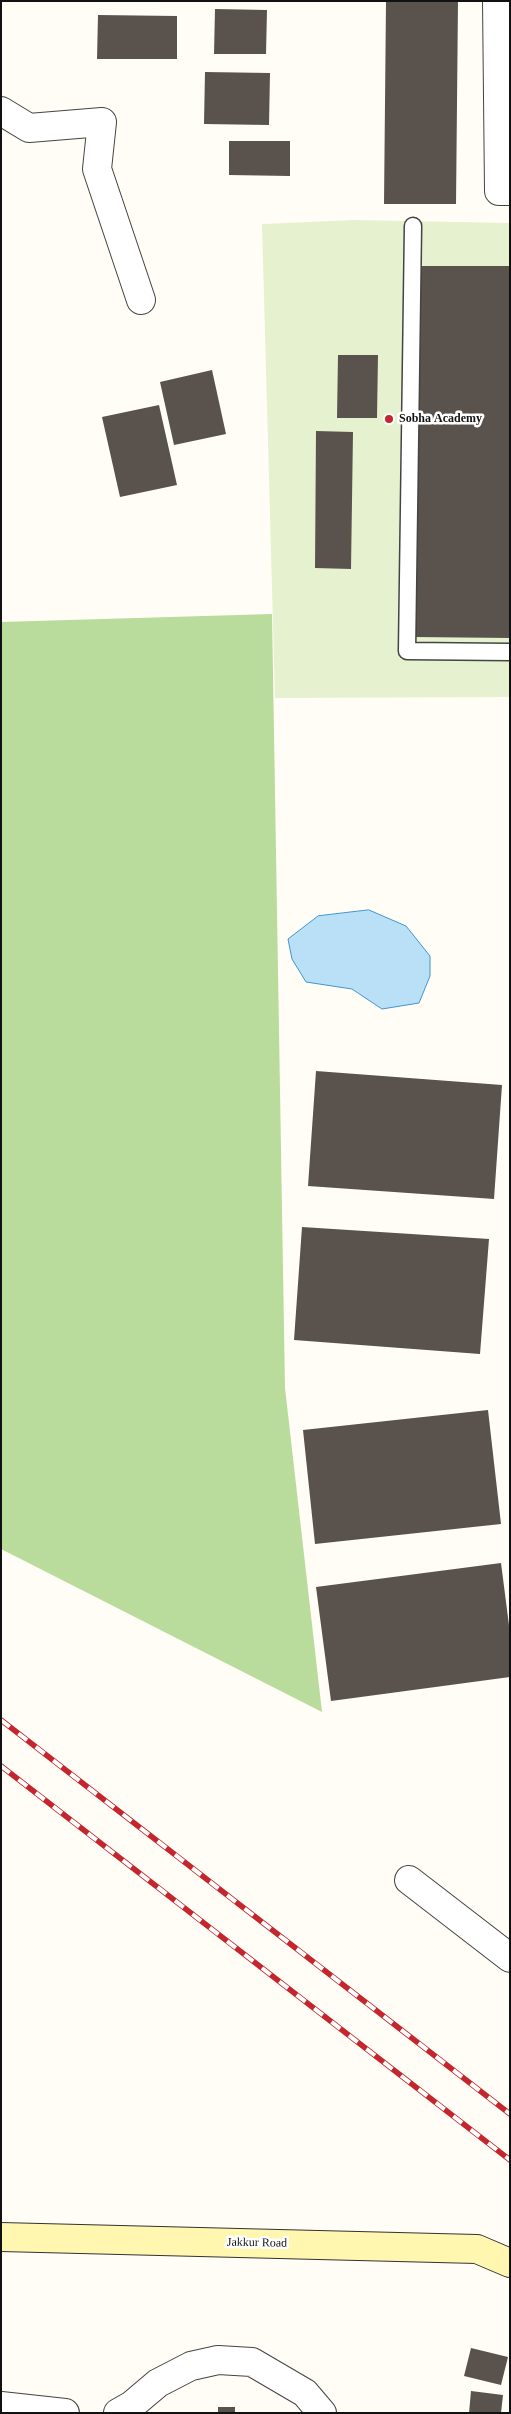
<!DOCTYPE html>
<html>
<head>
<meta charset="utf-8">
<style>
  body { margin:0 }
  #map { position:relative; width:511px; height:2414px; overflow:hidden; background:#fffdf5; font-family:"Times New Roman",serif }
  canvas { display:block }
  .frame { position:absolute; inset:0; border:2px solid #111; pointer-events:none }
</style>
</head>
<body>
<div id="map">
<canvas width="511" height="2414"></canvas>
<div class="frame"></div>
</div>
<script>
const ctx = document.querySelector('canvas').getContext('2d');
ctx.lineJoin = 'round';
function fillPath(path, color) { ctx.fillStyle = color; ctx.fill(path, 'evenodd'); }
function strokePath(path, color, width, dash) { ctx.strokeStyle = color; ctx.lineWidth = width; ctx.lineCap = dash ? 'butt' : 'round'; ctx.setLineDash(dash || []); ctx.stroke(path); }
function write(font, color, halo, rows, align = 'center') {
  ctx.font = font + ' "Times New Roman",serif'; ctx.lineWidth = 5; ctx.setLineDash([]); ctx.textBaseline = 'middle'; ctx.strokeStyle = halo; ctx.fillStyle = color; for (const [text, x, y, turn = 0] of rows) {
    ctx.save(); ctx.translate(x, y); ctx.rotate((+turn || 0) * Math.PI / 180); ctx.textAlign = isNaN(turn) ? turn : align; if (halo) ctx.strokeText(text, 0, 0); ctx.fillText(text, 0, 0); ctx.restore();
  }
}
fillPath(new Path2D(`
  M272,614L285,1388L322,1712L1,1549V622Z`), '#b9dc9c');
fillPath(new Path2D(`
  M354,220L510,223V697L275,698L262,224Z`), '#e6f2cf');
const water = new Path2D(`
  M369,910L406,926L430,956V976L419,1003L382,1009L352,989L306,982L292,959L288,939L318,916Z`);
fillPath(water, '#b9e0f7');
strokePath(water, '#3f96cf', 1);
fillPath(new Path2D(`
  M386,1H458L456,204H384Z
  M215,9L267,10L266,54H214Z
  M98,15L177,16V59H97Z
  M205,72L270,73L269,125L204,124Z
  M229,141H290V176L229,175Z
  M420,266H510V638L414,637Z
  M338,355H378L377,418H337Z
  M212,370L226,434L174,445L160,382Z
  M159,405L177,485L120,497L102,417Z
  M316,431L353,432L351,569L315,568Z
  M316,1071L502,1085L494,1199L308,1186Z
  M302,1227L489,1239L480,1354L294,1340Z
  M488,1410L501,1524L315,1544L303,1430Z
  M501,1563L510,1633V1677L331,1701L316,1587Z
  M471,2348L508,2357L501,2385L464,2376Z
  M471,2391L503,2395L501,2413H469Z
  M218,2407H235V2413H218Z`), '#5a524d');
const lane = new Path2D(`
  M413,226L407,651L510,652`);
const street = new Path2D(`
  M497,1L499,191H510
  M1,111L29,128L102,122L97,169L141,300
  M409,1880L510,1958
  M1,2406L65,2413
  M118,2413L132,2405L158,2383L191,2366L218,2360L252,2362L305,2393L322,2413`);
const secondary = new Path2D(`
  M1,2237L477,2249L510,2263`);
strokePath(lane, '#444', 19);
strokePath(street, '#444', 30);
strokePath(secondary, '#333', 30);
strokePath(lane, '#fff', 16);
strokePath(street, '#fff', 28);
strokePath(secondary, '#fff6b0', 28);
const rail = new Path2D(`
  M1,1720L510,2114
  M1,1766L510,2160`);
strokePath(rail, '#c4262e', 5.5);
strokePath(rail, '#fff', 4, [11]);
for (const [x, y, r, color] of [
  [389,419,5,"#c4262e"]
]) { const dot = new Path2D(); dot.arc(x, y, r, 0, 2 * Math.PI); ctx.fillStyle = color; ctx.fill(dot); strokePath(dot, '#fff', 2); }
write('bold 12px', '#111', '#fff', [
  ["Sobha Academy",399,419]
], 'left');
write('12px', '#111', '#fff', [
  ["Jakkur Road",257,2243,1]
]);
</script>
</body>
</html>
